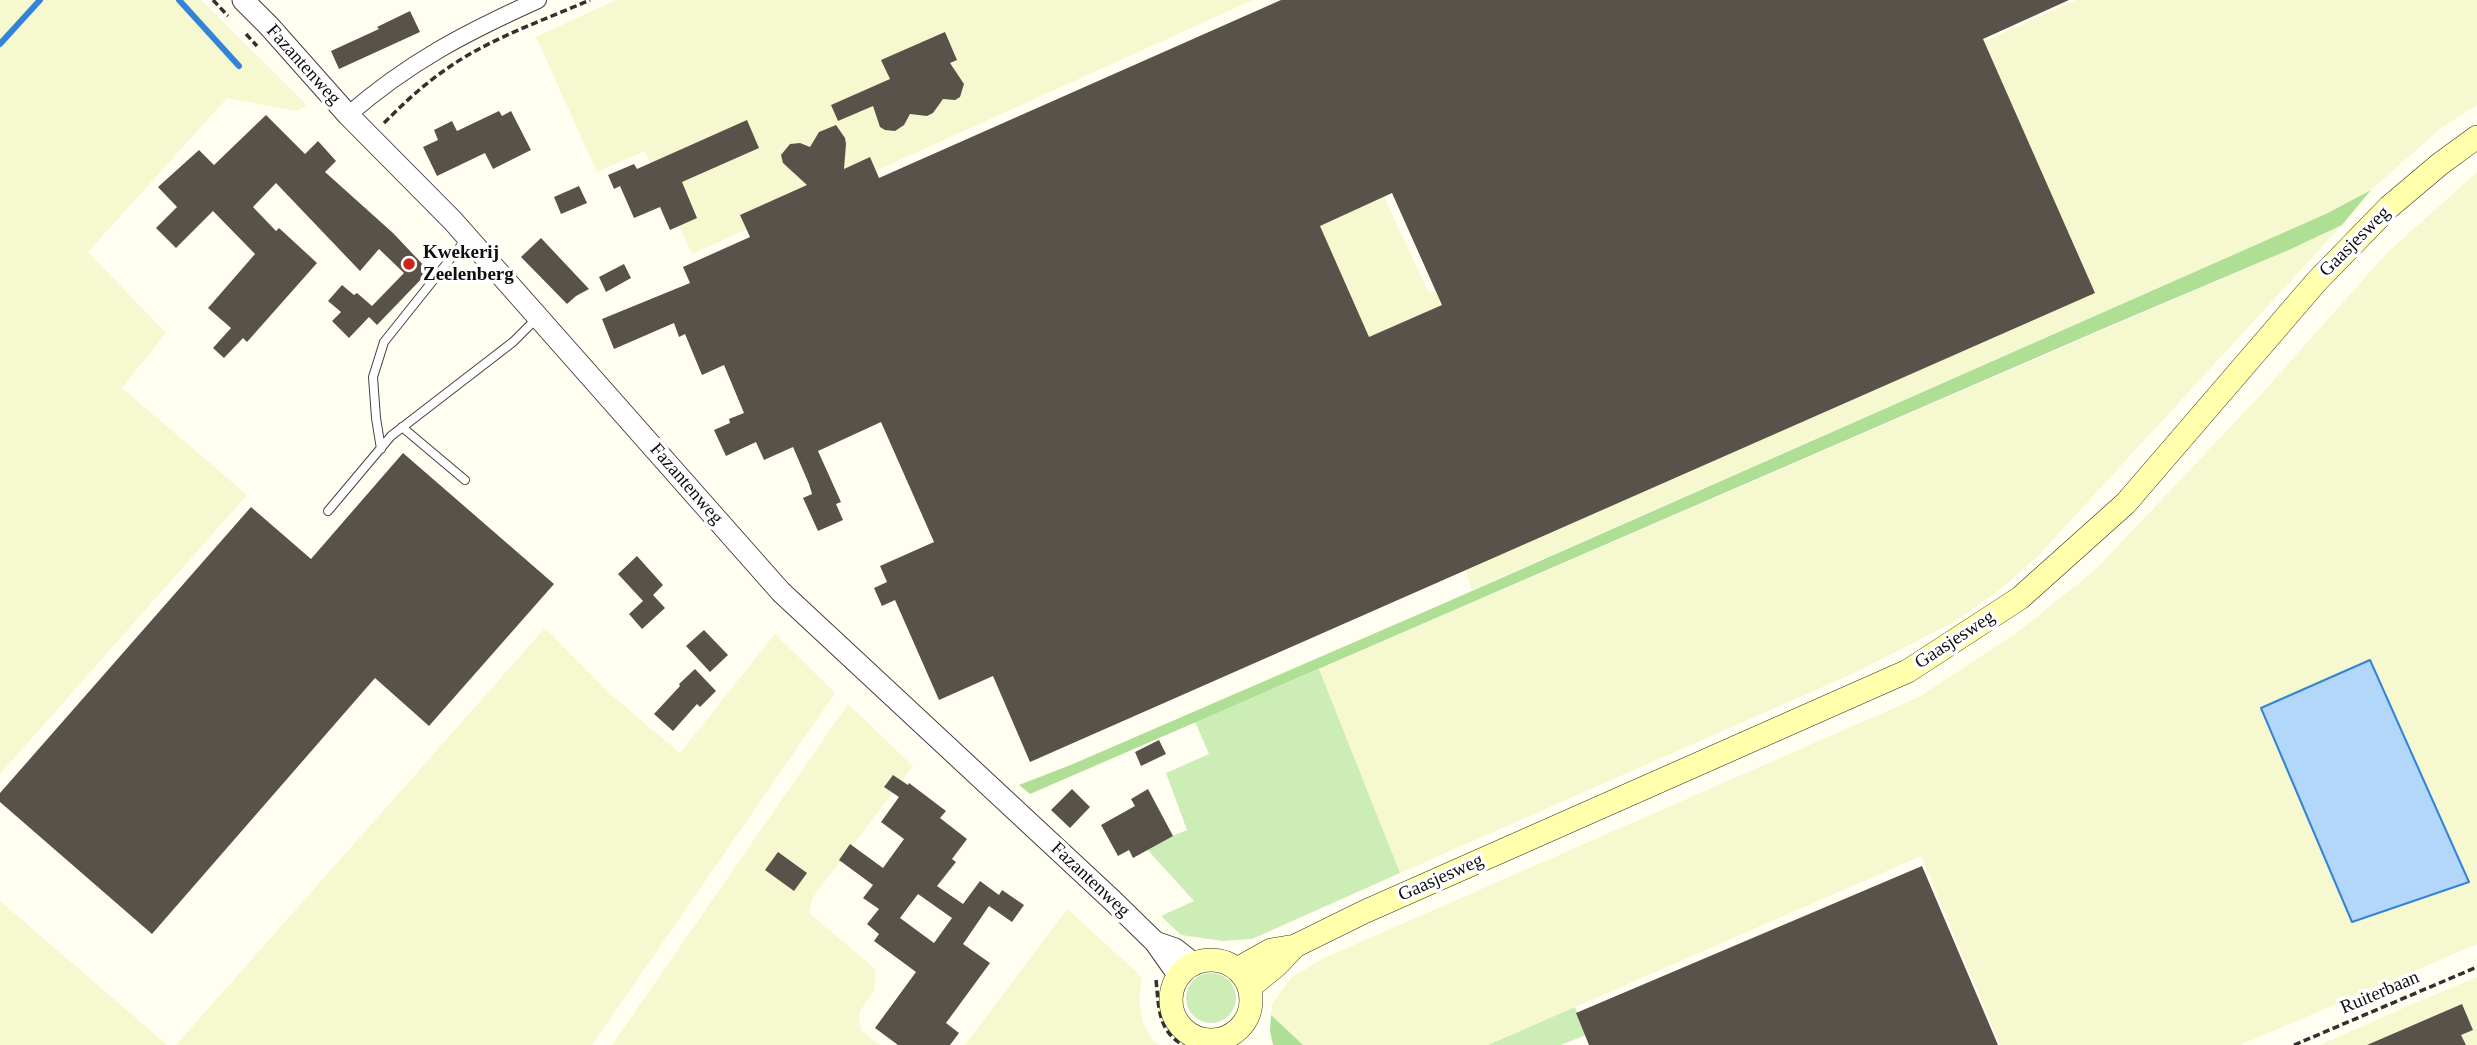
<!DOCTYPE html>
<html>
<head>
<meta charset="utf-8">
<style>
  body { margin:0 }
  canvas { display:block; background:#fffef1 }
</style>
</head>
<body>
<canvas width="2477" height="1045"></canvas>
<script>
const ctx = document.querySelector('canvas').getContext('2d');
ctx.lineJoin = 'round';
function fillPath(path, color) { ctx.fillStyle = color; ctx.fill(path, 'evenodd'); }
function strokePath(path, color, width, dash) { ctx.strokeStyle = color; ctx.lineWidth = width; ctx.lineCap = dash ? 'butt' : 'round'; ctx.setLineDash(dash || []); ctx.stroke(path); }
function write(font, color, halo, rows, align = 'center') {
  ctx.font = font + ' Georgia,serif'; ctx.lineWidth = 7; ctx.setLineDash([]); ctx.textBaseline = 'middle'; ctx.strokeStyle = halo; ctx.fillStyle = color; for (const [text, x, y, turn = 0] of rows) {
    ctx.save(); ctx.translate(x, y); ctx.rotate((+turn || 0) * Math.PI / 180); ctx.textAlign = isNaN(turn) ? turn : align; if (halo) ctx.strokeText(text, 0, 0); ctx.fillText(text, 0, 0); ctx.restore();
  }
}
fillPath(new Path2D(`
  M0,0H201L308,106L296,111L227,98L88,252L166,333L122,388L247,495L0,774Z
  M616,0H1253L692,254L645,151L597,172L536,37Z
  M2076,0H2477V105L2442,127L2371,190L2328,213L1472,590L1463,560L1316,223L1383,195L1429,293Z
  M2477,172V944L2240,1045H2000L1921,856L1488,1045H1303L1271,1015L1272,1004L1291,978L1322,959L1919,697L2018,632L2095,570L2255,401L2387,253ZM2370,660L2423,777L2468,881L2261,708Z
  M2342,225L2037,557L1998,591L1956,621L1852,674L1400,873L1319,669L2291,249Z
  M545,628L610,694L680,753L775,634L835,693L592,1045H176Z
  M848,704L913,766L813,897L809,913L875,969V989L860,1011L859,1021L862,1031L880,1045H612Z
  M0,901L167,1045H0Z
  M1067,909L1142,977L1139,1000L1143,1022L1152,1040L1159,1045H965Z
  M2477,977V1045H2320L2406,1007Z`), '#f6f8cf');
fillPath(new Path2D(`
  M1319,669L1400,873L1252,939L1223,941L1181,935L1161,916L1194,901L1145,847L1187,830L1166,773L1209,754L1195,722Z
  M1186 998a25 25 0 1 1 50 0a25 25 0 1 1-50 0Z
  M1575,1007L1586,1035L1561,1045H1488Z`), '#cdedb7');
fillPath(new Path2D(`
  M2371,190L2342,225L2291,249L2107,327L1030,794L1019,785L1073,764L1447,602L2328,213Z
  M1271,1015L1303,1045H1273L1270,1031Z`), '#aedf95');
const water = new Path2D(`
  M2370,660L2469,882L2352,922L2261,708Z`);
fillPath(water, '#b2d7fb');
strokePath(water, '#3383d7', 2);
strokePath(new Path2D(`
  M179,0L239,66
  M0,44L40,0`), '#3383d7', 6);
fillPath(new Path2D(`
  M1281,0H2069L1983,39L2095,293L1030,762L993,676L939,700L895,600L882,606L874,588L887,582L880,566L934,542L881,422L818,451L841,502L836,504L843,520L818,531L803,498L812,494L809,484L793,447L764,460L756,442L726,456L714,430L730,423L729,419L744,413L724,365L702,375L685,334L679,337L674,323L614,349L602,319L690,283L683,267L750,237L740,215L807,185L783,163L781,155L790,144L800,143L810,147L819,132L836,125L845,138L846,144L844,169L870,157L879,178ZM1392,193L1442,305L1369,337L1320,226Z
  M410,11L420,32L339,69L331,51L379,29L377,27Z
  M945,32L957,60L950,63L964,84L960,97L955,100L943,99L933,113L927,116L910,114L904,125L895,131L885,130L880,127L873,106L838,121L831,105L890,79L881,60Z
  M499,111L502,116L511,111L531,150L493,169L485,153L437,176L423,147L438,140L434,130L452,121L457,131Z
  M266,115L305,154L318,141L336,161L325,172L393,233L429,271L377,325L369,317L349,338L332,321L341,312L328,301L342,285L354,295L357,293L372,306L404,273L379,249L360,271L276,183L253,207L276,231L279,228L317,263L247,342L243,338L224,358L213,348L231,328L208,308L255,254L213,211L176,248L156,228L177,207L158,187L199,150L214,165Z
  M747,120L759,148L682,182L697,218L670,230L660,207L634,218L620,186L614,189L608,175L634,164L637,169Z
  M579,186L587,203L561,214L554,197Z
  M541,238L589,289L576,296L567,304L521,257Z
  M624,264L631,278L606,292L599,277Z
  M403,453L554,584L429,726L375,678L152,934L0,802V793L251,507L311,559Z
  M637,556L663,585L653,595L665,608L642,629L629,614L643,601L618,574Z
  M704,630L728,655L710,672L686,646Z
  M695,669L716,691L700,707L697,704L673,731L654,714L680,686L679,684Z
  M1159,740L1166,754L1141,766L1135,752Z
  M893,775L908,785L909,783L946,811L940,818L967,839L952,859L956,862L937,886L963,904L980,881L999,895L1002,890L1024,905L1012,922L989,906L963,944L990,963L946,1023L959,1033L950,1045H898L875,1028L916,972L874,941L879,934L867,924L879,909L863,898L873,885L839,860L850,844L883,868L904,839L881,822L899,797L884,787ZM918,894L952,918L934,943L900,918Z
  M1072,789L1090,807L1070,828L1051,810Z
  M1148,789L1173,836L1133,858L1129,850L1118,856L1101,825L1135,806L1131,799Z
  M778,852L807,873L794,891L765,870Z
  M1922,866L1998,1045H1589L1576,1013Z
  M2462,1004L2473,1030L2461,1035L2466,1045H2367Z`), '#59524a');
const service = new Path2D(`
  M402,427L465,480
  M381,449L376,418L373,377L384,342L467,238
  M328,511L391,436L513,342L536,319`);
const minor = new Path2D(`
  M348,115C409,62 465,33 538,0`);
const tertiary = new Path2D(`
  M243,0L269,26L348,115L453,221L781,592L1112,900L1155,942L1179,976
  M1155,942L1175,949L1194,964`);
const secondary = new Path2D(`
  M1171 1000a40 40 0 1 1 80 0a40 40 0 1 1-80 0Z
  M1237,969L1271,950L1295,946L1364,912L1908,671L2020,598L2126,503L2317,281L2389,207L2440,164L2477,137
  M1250,987L1276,966L1295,946`);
strokePath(service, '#424242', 10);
strokePath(minor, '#424242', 18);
strokePath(tertiary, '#424242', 23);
strokePath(secondary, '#313131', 24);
strokePath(new Path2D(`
  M213,0L228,16
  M246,34L257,46
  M384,123C403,104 423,85 445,70C488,39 542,21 590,0
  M1156,980C1159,1006 1157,1030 1183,1045
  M2294,1045L2477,967`), '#313131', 3.5, [7, 3.5]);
strokePath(service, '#fff', 8);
strokePath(minor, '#fff', 16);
strokePath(tertiary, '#fff', 21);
strokePath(secondary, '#ffffac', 23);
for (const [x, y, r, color] of [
  [409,264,7,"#ca271c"]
]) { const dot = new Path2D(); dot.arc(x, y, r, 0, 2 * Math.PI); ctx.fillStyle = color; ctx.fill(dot); strokePath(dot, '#fff', 2.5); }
write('19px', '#0f0f0f', '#fff', [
  ["Fazantenweg",303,65,48],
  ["Gaasjesweg",2355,242,-45],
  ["Fazantenweg",686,484,49],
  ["Gaasjesweg",1955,640,-33],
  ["Gaasjesweg",1441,878,-24],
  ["Fazantenweg",1090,880,43],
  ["Ruiterbaan",2380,993,-23]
]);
write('bold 19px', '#0f0f0f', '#fff', [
  ["Kwekerij",423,253],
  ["Zeelenberg",423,275]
], 'left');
</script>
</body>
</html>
